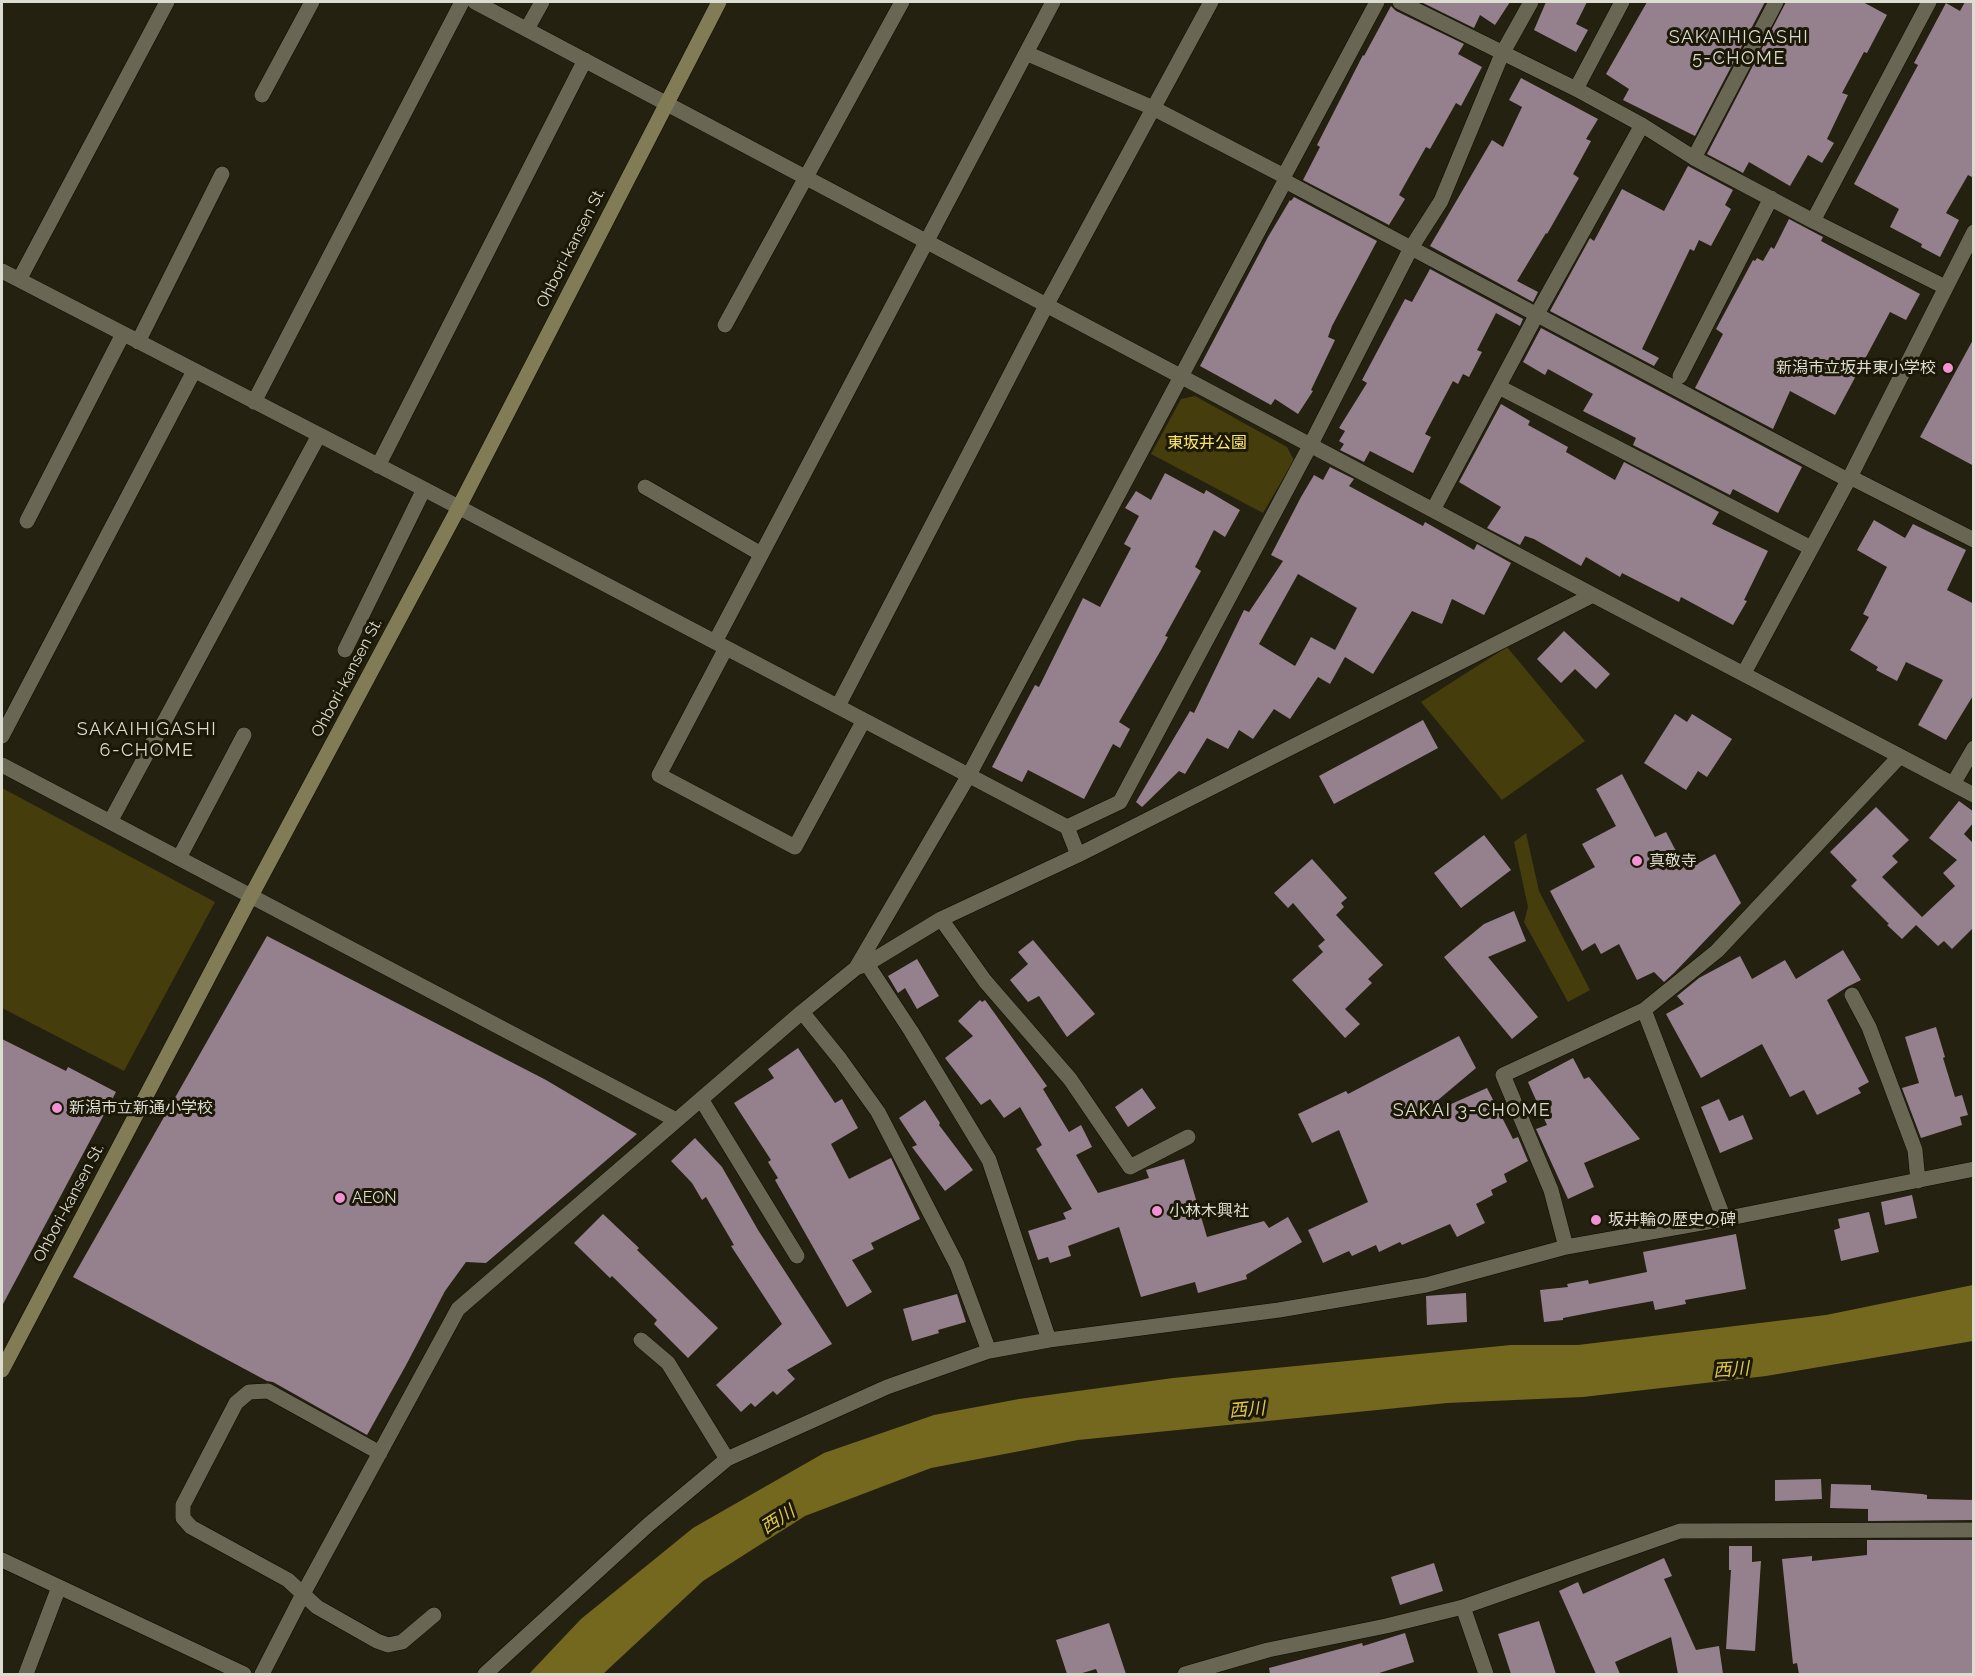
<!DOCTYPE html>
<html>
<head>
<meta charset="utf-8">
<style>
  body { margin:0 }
  #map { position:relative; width:1975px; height:1676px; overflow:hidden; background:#242110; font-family:Raleway,sans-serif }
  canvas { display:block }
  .frame { position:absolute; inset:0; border:3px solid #dddcd1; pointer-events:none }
</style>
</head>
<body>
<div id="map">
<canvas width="1975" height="1676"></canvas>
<div class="frame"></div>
</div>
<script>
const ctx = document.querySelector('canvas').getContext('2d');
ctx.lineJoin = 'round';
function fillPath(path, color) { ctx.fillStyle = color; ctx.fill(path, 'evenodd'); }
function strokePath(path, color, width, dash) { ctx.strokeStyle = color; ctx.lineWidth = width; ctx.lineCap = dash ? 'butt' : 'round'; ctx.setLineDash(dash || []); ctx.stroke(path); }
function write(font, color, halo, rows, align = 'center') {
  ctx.font = font + ' Raleway,"Noto Sans JP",sans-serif'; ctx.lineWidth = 6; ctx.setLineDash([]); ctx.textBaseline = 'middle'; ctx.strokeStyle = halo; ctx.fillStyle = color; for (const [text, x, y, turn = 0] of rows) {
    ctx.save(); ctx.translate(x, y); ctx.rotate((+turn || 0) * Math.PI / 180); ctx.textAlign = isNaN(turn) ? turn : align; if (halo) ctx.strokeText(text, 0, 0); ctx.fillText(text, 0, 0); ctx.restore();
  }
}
fillPath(new Path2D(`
  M1195,396L1287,447L1294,460L1263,513L1151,454L1181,399Z
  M1507,647L1585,741L1502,800L1421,702Z
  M2,788L215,902L124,1071L2,1008Z
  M1526,833L1539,891L1590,990L1568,1002L1524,922L1528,907L1514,842Z`), '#453d0c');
fillPath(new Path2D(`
  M1973,1285V1341L1766,1376L1583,1397L1447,1403L1078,1440L931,1468L805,1516L703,1581L603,1674H529L581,1619L693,1528L824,1453L934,1415L1019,1399L1173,1378L1511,1345H1578L1826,1315Z`), '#74681f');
fillPath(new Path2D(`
  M1421,2H1510L1495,25L1480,15L1474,28Z
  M1546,2H1587L1576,24L1588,30L1576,52L1534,30Z
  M1647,2H1765L1695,136L1623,100L1629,89L1606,74Z
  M1786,2H1863L1887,15L1867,53L1864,52L1842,93L1848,95L1827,139L1834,143L1822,163L1808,155L1790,186L1749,162L1743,173L1707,154Z
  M1965,2H1974V178L1968,175L1946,213L1959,220L1940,257L1921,247L1922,244L1890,227L1899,209L1854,184L1918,65L1914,63L1946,3L1960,11Z
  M1391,6L1396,11L1464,44L1458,54L1482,67L1461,106L1456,103L1430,149L1426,147L1404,186L1399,195L1405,199L1389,225L1303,180L1320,147L1317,145L1363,55L1364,56Z
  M1521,78L1598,119L1586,139L1591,141L1573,174L1579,178L1547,234L1546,233L1517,281L1538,292L1533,302L1430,246L1492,140L1503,147L1522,107L1509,100Z
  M1688,166L1733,190L1725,205L1731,209L1711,246L1699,240L1694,251L1690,249L1642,349L1659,358L1654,366L1550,311L1590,238L1594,241L1622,189L1664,211Z
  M1294,197L1377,241L1332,326L1328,337L1335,340L1311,390L1313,391L1298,414L1275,399L1271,405L1200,366L1268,237L1290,200L1291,201Z
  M1789,219L1823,237L1821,241L1920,294L1906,320L1890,312L1835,415L1790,391L1773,429L1695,388L1723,334L1716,329L1753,260L1755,261L1757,258L1763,261L1771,247L1774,249Z
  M1430,269L1523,319L1520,326L1496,313L1477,350L1482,352L1469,377L1463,374L1458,384L1453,381L1425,434L1431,437L1413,473L1370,451L1364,462L1340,450L1344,444L1339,441L1345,431L1339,428L1367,383L1362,380L1405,299L1412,302Z
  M1541,328L1802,467L1778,513L1733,489L1730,495L1633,445L1636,438L1583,411L1593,394L1548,369L1545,375L1523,362Z
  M1974,338V466L1920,437Z
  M1501,404L1530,421L1528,425L1568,447L1566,452L1615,480L1624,462L1719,512L1712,524L1768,551L1744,600L1747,601L1733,625L1681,597L1679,602L1622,573L1620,577L1586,557L1581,566L1534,539L1525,536L1520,545L1487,528L1501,507L1459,482Z
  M1330,467L1354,479L1349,486L1423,526L1425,522L1474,550L1477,544L1511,563L1484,615L1452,599L1442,624L1412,611L1373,674L1345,657L1330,684L1318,677L1290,719L1274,709L1253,739L1239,730L1228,749L1207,738L1185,774L1179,771L1142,807L1136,802L1190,711L1194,713L1244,610L1249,612L1283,561L1271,555L1301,497L1314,475L1323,480ZM1298,574L1357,608L1335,650L1311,637L1295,666L1259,644Z
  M1165,473L1204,494L1206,490L1240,510L1225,537L1214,530L1195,567L1201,571L1165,636L1168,637L1161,650L1119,722L1130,729L1120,748L1113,744L1084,799L1028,770L1022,782L992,767L1027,700L1035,685L1039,687L1083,598L1100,607L1131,548L1124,544L1139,516L1125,508L1136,491L1151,500Z
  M1874,520L1905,538L1913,524L1966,550L1947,590L1974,604V694L1946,740L1918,725L1943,680L1906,662L1897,681L1876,670L1878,667L1850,650L1869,617L1863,614L1887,567L1857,550Z
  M1564,631L1610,674L1596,689L1575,669L1561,683L1537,659Z
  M1675,714L1687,722L1692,714L1732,739L1707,777L1698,771L1686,790L1644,763Z
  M1423,720L1438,748L1334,804L1319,776Z
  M1622,774L1655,837L1666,832L1686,870L1715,854L1741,903L1674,973L1664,982L1654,972L1637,980L1619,944L1601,954L1595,943L1582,951L1550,891L1595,867L1582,844L1616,826L1596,789Z
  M1959,801L1974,812V822L1964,834L1974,844V927L1952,949L1944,941L1938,946L1916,925L1902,939L1887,925L1889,924L1851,886L1857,880L1830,852L1876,807L1909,840L1892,856L1898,862L1882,877L1922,917L1955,886L1943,873L1957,860L1929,838Z
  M1484,835L1511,870L1461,908L1434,873Z
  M1312,859L1347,898L1341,903L1344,907L1336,915L1383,965L1368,979L1372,983L1345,1009L1360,1024L1345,1038L1292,980L1323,952L1318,946L1325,940L1293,903L1288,908L1274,893Z
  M1514,911L1526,941L1488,957L1538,1017L1512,1039L1444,957L1484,924Z
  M267,936L546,1080L637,1134L486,1263L466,1262L445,1291L405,1367L367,1435L273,1382L267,1381L73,1277Z
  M1033,940L1095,1014L1067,1037L1039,996L1028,1002L1010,980L1028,964L1018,952Z
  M1843,950L1861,980L1847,987L1827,1000L1869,1082L1858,1088L1861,1093L1817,1115L1804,1090L1790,1097L1762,1044L1701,1078L1666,1014L1684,1004L1677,996L1699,978L1740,956L1752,979L1785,960L1796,979Z
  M917,959L939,996L917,1009L905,988L898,993L888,976Z
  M980,1000L982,1002L985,1000L1047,1086L1043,1089L1069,1132L1081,1125L1092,1147L1076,1155L1098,1193L1149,1178L1146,1170L1184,1159L1207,1237L1264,1221L1269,1228L1288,1217L1302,1242L1246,1275L1247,1279L1198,1293L1195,1282L1141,1297L1119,1227L1068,1246L1071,1256L1050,1263L1048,1257L1038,1260L1028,1231L1066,1219L1063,1213L1072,1209L1036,1149L1042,1145L1020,1107L1004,1118L990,1099L981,1105L945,1058L973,1036L958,1021Z
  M1936,1027L1945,1057L1943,1058L1955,1097L1962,1095L1968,1115L1960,1117L1962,1125L1921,1138L1902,1088L1919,1083L1905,1037Z
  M1459,1036L1476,1068L1419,1116L1420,1118L1487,1088L1513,1139L1518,1137L1528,1161L1504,1174L1507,1182L1491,1190L1493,1195L1476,1204L1485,1223L1457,1237L1450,1224L1402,1245L1400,1242L1379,1252L1376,1245L1352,1256L1349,1251L1323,1263L1308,1230L1368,1202L1339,1130L1312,1143L1298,1114L1346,1091L1348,1094Z
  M2,1039L66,1071L68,1067L116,1092L2,1306Z
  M798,1048L835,1103L842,1099L858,1128L831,1144L849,1179L891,1158L920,1219L871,1243L874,1249L852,1260L872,1292L847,1307L775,1180L778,1178L768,1162L771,1160L734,1103L774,1078L768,1069Z
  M1573,1058L1584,1079L1589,1077L1640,1139L1584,1163L1594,1187L1568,1199L1536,1129L1547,1125L1528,1082Z
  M1142,1088L1156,1108L1128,1127L1115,1107Z
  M1719,1099L1729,1121L1743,1115L1753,1139L1720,1153L1701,1107Z
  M925,1100L940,1123L939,1125L973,1170L945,1191L912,1147L917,1145L899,1118Z
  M695,1138L722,1167L758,1230L832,1344L787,1370L795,1379L777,1395L773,1391L755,1407L751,1403L741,1412L716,1385L782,1324L731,1246L734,1245L706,1197L702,1200L692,1183L671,1161Z
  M1912,1195L1917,1218L1885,1225L1881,1202Z
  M1869,1212L1879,1252L1841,1261L1834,1230L1840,1228L1838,1219Z
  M603,1214L639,1248L637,1250L718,1328L688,1358L654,1324L657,1320L612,1276L610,1278L574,1243Z
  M1736,1234L1746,1289L1685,1300L1686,1304L1655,1310L1653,1301L1604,1310L1563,1318V1320L1544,1322L1540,1290L1568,1287L1567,1284L1588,1280L1589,1284L1647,1272L1643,1252Z
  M1466,1293L1467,1322L1427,1325L1426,1296Z
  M957,1294L966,1322L938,1330L939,1333L912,1341L903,1309Z
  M1821,1479L1822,1499L1775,1501V1480Z
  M1831,1484L1871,1485V1490L1922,1494L1927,1495V1499L1974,1500V1520L1868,1521V1509L1830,1508Z
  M1867,1540H1974V1674H1799L1797,1663L1793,1664L1782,1559L1812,1556V1561L1867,1555Z
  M1729,1546H1752V1562L1761,1561L1755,1651L1726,1649L1731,1570H1729Z
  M1664,1558L1672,1576L1664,1579L1696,1650L1719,1646L1723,1674H1678L1671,1637L1615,1662L1620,1674H1596L1559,1591L1578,1582L1583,1594Z
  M1434,1563L1443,1591L1400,1605L1391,1577Z
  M1539,1621L1556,1674H1511L1498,1634Z
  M1109,1623L1126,1674H1098L1096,1669L1079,1674H1067L1056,1640Z
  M1405,1633L1414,1662L1376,1674H1270L1269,1668L1362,1643L1363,1646Z`), '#95818e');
const street = new Path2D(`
  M475,2L1593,595
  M1400,2L1576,89L1642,125L1694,158L1813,221L1945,287
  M527,29L542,2
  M1026,53L1153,108L1284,176
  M1576,89L1622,2
  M262,95L312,2
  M1694,158L1776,2
  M1285,181L1848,480
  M1813,221L1929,2
  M2,271L424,489L1067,827L1120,802L1311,444L1411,248L1441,201L1502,54L1531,2
  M19,280L167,2
  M725,325L902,2
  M138,342L222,174
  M1680,376L1771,198
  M1499,387L1811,548
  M254,402L462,2
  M378,466L585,60
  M1850,477L1974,540
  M645,487L761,554
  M1433,510L1537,314L1642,125
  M27,521L123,334
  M715,642L1053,2
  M726,648L659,775L795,847L864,720
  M345,650L424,489
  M1744,673L1850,477L1974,232
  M838,706L1047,304L1211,2
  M2,736L194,371
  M2,765L676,1120
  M1953,784L1974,748
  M110,822L319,435
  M1067,827L1078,855
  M179,858L244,735
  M941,919L985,981L1070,1079L1130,1167L1188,1137
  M867,964L911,1031L989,1160L1049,1340
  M856,968L969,775L1285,181L1284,176L1377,2
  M1852,995L1869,1027L1915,1150L1918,1181
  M1644,1010L1724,1219
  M802,1012L840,1059L878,1112L957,1265L989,1351
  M701,1099L797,1256
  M1566,1247L1551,1190L1503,1075L1644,1010L1717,951L1900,756
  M641,1340L668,1363L727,1459
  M380,1453L268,1391L249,1392L236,1403L183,1505V1518L191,1527L288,1580L317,1607L377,1641L388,1645L402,1642L434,1615
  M2,1560L244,1674
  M1463,1607L1486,1674
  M26,1674L59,1587
  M262,1674L303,1594L458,1309L802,1012L856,968L867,964L941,919L1078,855L1593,595L1974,795
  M485,1674L648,1525L727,1459L887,1387L989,1351L1049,1340L1279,1310L1426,1285L1566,1247L1724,1219L1974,1169
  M1185,1674L1268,1650L1386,1626L1463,1607L1680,1531L1974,1530`);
const secondary = new Path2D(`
  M2,1370L251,896L459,507L719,2`);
strokePath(street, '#0e0b00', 16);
strokePath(secondary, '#0e0b00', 16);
strokePath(street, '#696653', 15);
strokePath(secondary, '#827c56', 15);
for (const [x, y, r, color] of [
  [1948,368,6,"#f391d5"],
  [1637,861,6,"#f391d5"],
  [57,1108,6,"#f391d5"],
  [340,1198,6,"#f391d5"],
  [1157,1211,6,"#f391d5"],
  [1596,1220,6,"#f391d5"]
]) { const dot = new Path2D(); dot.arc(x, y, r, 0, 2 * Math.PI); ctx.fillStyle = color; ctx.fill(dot); strokePath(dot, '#1b1807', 2); }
write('16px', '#dddcd1', '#1b1807', [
  ["Ohbori-kansen St.",571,248,-63],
  ["Ohbori-kansen St.",347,678,-62],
  ["Ohbori-kansen St.",69,1203,-62]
]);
write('16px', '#dddcd1', '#1b1807', [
  ["新潟市立坂井東小学校",1936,368,"right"],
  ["真敬寺",1649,861],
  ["新潟市立新通小学校",69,1108],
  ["AEON",352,1198],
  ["小林木興社",1169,1211],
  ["坂井輪の歴史の碑",1608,1220]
], 'left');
write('16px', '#fbe569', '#1b1807', [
  ["東坂井公園",1207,443]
]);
ctx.letterSpacing = '1.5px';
write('18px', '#dddcd1', '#1b1807', [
  ["SAKAIHIGASHI",1739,38],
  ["5-CHOME",1739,59],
  ["SAKAIHIGASHI",147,730],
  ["6-CHOME",147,751],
  ["SAKAI 3-CHOME",1472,1111]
]);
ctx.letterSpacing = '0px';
write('italic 18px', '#dec84a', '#1b1807', [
  ["西川",1731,1370,-4],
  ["西川",1247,1410,-5],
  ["西川",778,1520,-33]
]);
</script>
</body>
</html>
